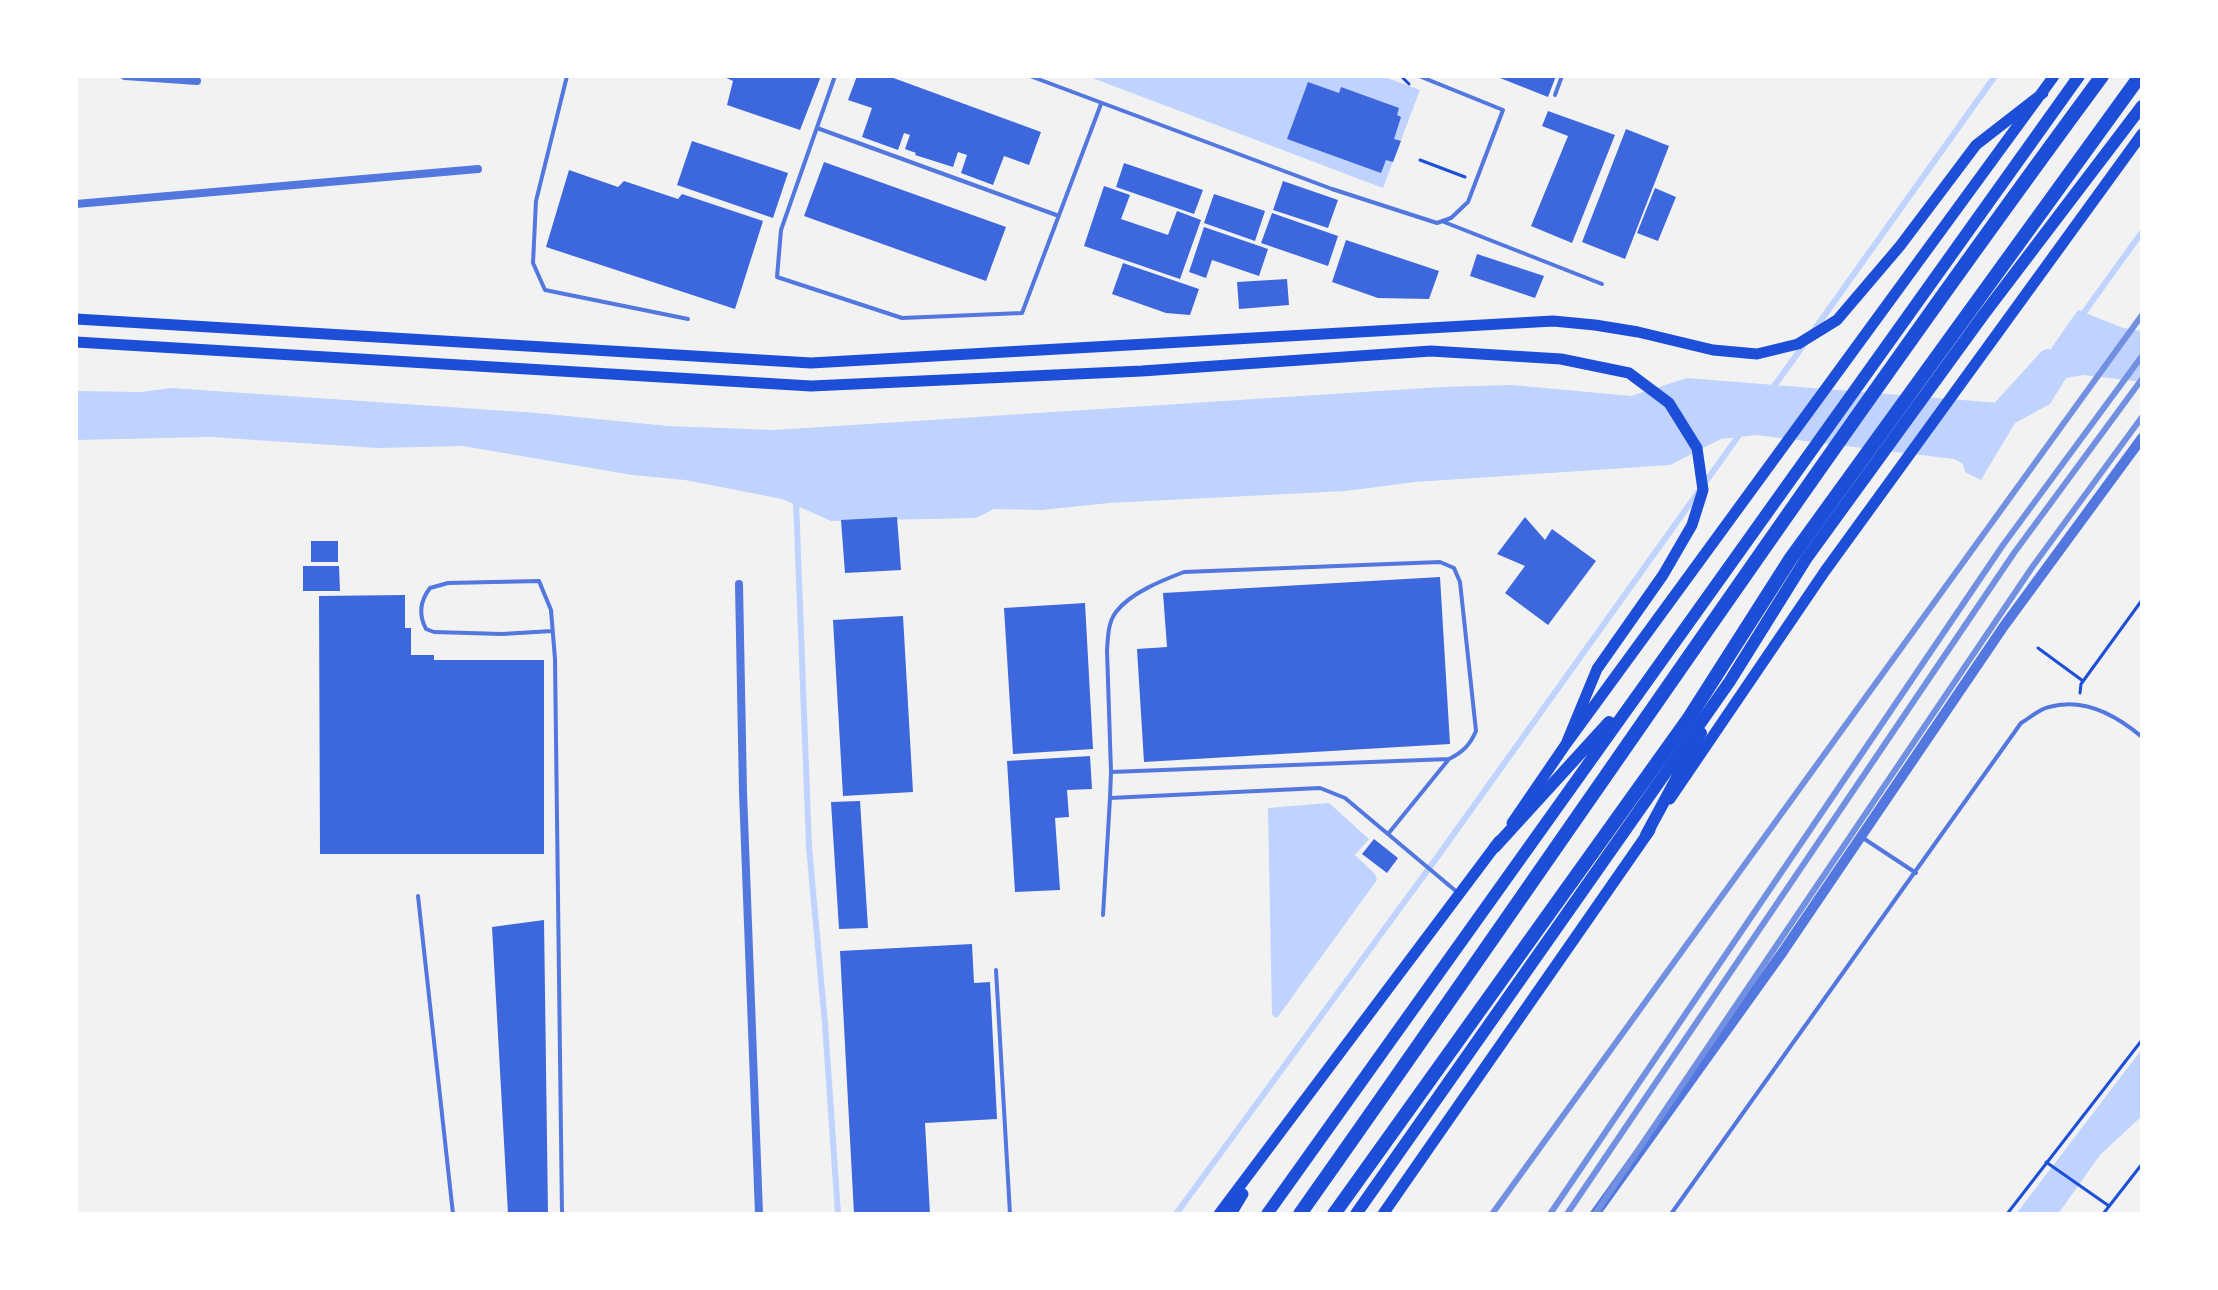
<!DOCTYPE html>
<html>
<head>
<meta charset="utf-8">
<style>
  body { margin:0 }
  #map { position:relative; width:2218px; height:1290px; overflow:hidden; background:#f2f2f2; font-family:Signika,sans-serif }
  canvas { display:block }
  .frame { position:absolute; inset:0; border:78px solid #fff; pointer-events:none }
</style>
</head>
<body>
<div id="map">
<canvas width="2218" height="1290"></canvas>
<div class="frame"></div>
</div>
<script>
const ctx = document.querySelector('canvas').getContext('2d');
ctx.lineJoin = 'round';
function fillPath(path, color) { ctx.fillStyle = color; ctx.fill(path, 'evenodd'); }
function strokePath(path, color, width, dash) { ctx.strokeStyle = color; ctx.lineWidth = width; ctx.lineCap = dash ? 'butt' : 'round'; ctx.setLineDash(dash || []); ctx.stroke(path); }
fillPath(new Path2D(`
  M1087,76H1382L1420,90L1383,188Z
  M2078,310L2123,328L2142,331V382L2084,375L2066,378L2050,404L2015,423L1981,480L1965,472L1963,464L1954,459L1756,435L1721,439L1670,465L1415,482L1346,491L1109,503L1042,510L994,509L976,518L831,521L782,499L685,480L632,475L463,446L377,448L210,437L76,440V391L141,392L171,388L537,413L668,426L775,430L1440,387L1512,385L1631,396L1687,378L2012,404Z
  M1329,803L1369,839L1355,855L1375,874L1377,880L1277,1018L1272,1015L1268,808Z
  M2142,1049V1116L2100,1155L2058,1214H2016Z`), '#bfd3fe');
strokePath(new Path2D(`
  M2080,318L2142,232
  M1814,330L1995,76
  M1772,389L1805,343
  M796,500L809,847L825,1024L838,1214
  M1176,1214L1438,856L1742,431`), '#bfd3fe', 6);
strokePath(new Path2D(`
  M1989,424L2048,359`), '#bfd3fe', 20);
fillPath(new Path2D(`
  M722,76H821L800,130L727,105L733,81Z
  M857,76H888L1041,132L1029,165L1004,156L993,185L961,173L967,155L958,152L953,167L915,155L916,153L905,149L910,135L904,133L898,150L862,137L872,108L848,100Z
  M1495,76H1556L1548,97Z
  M1308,82L1339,93L1341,87L1399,108L1397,115L1401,117L1394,139L1401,141L1393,162L1386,160L1381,173L1287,139Z
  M1548,111L1615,135L1572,243L1531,226L1568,136L1542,126Z
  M1626,129L1669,146L1625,259L1582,242Z
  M692,141L788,173L773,218L677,185Z
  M824,162L1006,227L986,281L804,216Z
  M1124,163L1203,190L1194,214L1116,187Z
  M569,170L618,187L624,181L678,199L682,194L763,221L735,309L546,247Z
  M1283,181L1338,200L1328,228L1273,210Z
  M1104,186L1130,195L1121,219L1168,235L1177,211L1201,220L1180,279L1084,246Z
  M1655,188L1676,197L1658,241L1637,233Z
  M1214,194L1265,211L1255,241L1204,223Z
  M1272,213L1338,236L1328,266L1261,243Z
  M1204,227L1268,249L1259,276L1212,260L1206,278L1189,272Z
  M1346,240L1439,271L1429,299L1378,298L1332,282Z
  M1477,254L1544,276L1535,298L1470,276Z
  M1123,263L1199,289L1190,315L1166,313L1112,294Z
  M1287,279L1289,305L1239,309L1237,282Z
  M897,517L901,570L845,573L841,520Z
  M1525,517L1545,540L1552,529L1596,561L1548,625L1505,593L1525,566L1497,554Z
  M311,541H338V562H311Z
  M303,566H339L340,591H303Z
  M1440,577L1450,744L1144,762L1137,649L1167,647L1163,593Z
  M405,595V628H411V655H434V660H544V854H320L319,596Z
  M1085,603L1093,749L1013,754L1004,608Z
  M903,616L913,792L843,796L833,620Z
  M1090,756L1092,789L1067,790L1069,817L1055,818L1060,890L1015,892L1007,761Z
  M860,801L868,928L839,929L831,802Z
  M1374,839L1398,858L1387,873L1362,854Z
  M544,920L548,1214H508L492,927Z
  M972,944L974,983L990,982L997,1119L925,1123L930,1214H854L840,951Z`), '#3d67dc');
strokePath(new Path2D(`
  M1401,76L1409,84
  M1420,160L1465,177
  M2038,648L2083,681
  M2080,693L2081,684L2142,600
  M2046,1162L2109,1206
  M2007,1214L2142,1040
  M2103,1214L2142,1164`), '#1d4ed8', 3);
strokePath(new Path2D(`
  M567,76L536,201L533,263L545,290L688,319
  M835,76L781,230L777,277L902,318L1022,313L1101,104
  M1030,76L1332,189L1437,223L1451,218L1468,202L1503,110L1419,76
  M1555,95L1562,76
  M817,128L1059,216
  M1444,222L1602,284
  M552,631L502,634L434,632L426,629C418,614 420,601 430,588L448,583L539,581L551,610L555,659L562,1214
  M1111,772L1107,650C1108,637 1108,622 1116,612C1130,593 1163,580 1184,572L1440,562L1454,568L1460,582L1476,731C1470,745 1463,752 1449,759L1111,772L1110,798L1320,788L1345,798L1457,892
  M1388,834L1449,759
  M1863,838L1916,873
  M418,896L453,1214
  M1103,915L1110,798
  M996,970L1010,1214
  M1671,1214L2021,723C2030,718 2039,709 2049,707C2084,697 2116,715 2142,737`), '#5277de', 4);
strokePath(new Path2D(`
  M125,76L197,81
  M76,204L478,169
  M739,584L743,792L759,1214`), '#5277de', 8);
strokePath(new Path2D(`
  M1595,1214L1782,953L2004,626L2142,438`), '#5277de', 10);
strokePath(new Path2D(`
  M76,319L811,363L1553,321L1595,325L1638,332L1713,350L1757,354L1798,344L1837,320L1900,246L1976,145L2043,93
  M76,342L811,386L1142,371L1431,351L1561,359L1629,373L1669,403L1697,448L1703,490L1692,525L1663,575L1597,669L1566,744
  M1670,799L1825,571L2142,134
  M1512,823L1566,744L2054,76
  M1219,1214L1499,841
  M1231,1214L1243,1194
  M1383,1214L1650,830`), '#1d4ed8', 11);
strokePath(new Path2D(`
  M1646,835L1701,733
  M1495,847L1609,722
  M1267,1214L2079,76
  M1356,1214L1730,681L1806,559L1984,314L2142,106`), '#1d4ed8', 12);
strokePath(new Path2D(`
  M1300,1214C1568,835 1826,450 2102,76
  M1334,1214L1689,718L1791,558L2140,76`), '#1d4ed8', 14);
strokePath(new Path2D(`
  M1492,1214L2142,315
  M1550,1214L2003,545L2142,356
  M1567,1214L2014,553L2142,379
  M1595,1214L2033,566L2142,417`), '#7290e2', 6);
</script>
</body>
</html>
